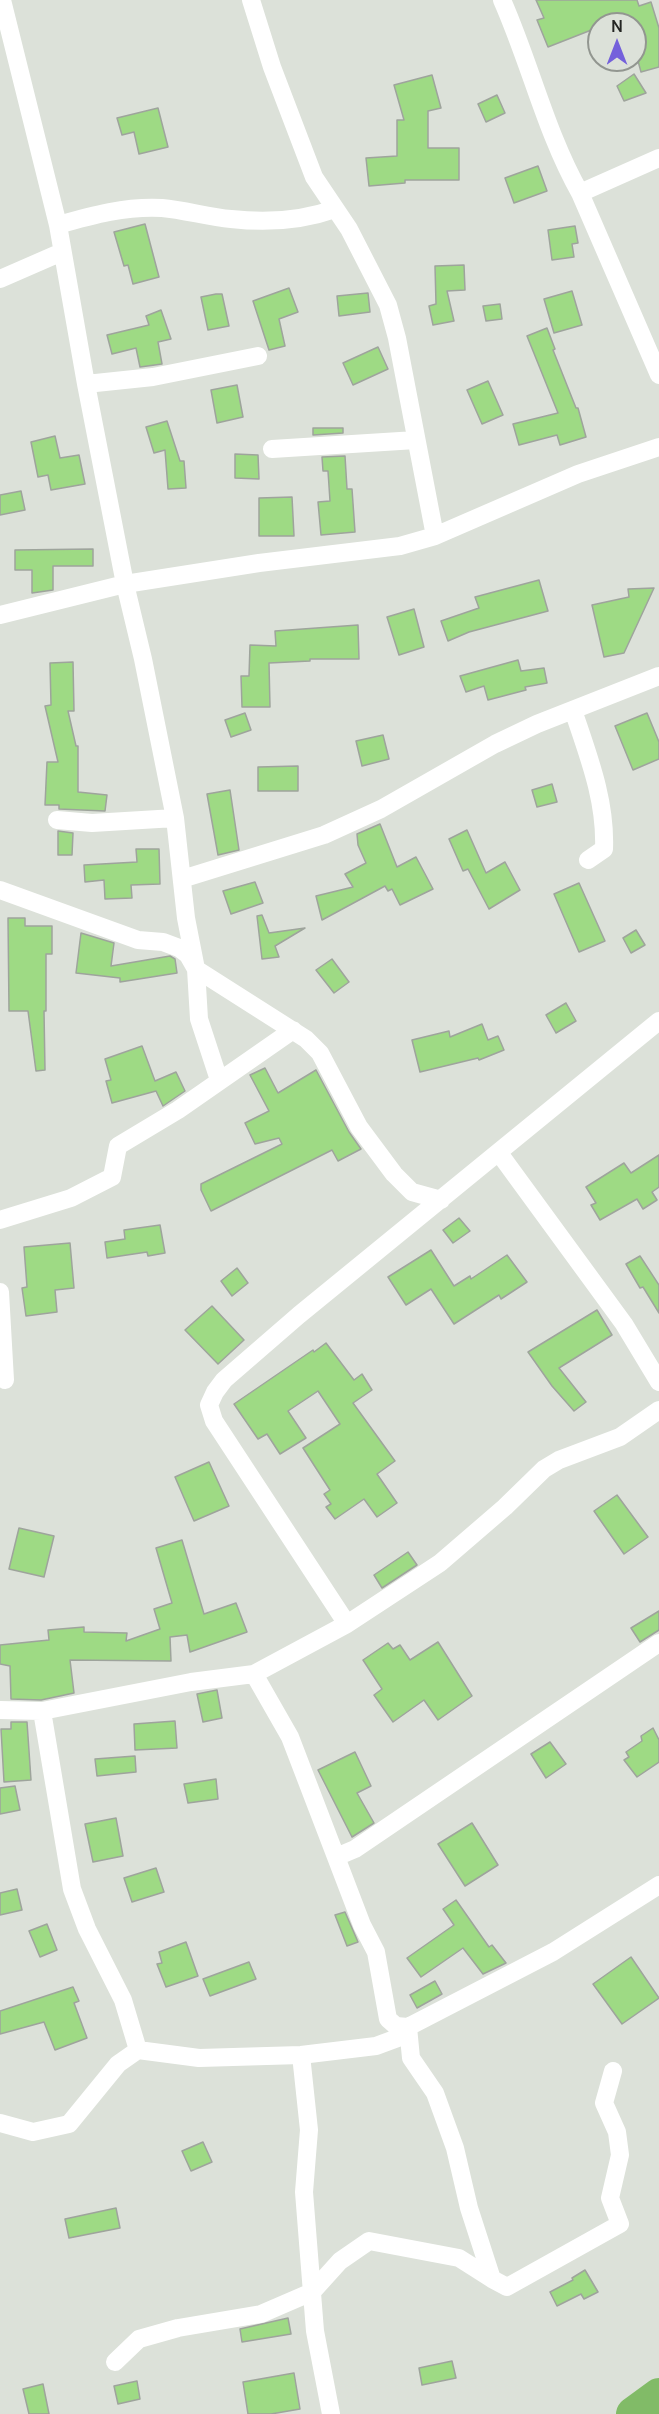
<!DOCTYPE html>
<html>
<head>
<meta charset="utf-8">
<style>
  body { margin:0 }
  #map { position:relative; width:659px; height:2414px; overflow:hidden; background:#dce1d9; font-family:Manrope,sans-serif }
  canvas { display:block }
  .north { position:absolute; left:587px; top:12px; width:60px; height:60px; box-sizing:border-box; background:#dce1d9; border:2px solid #929690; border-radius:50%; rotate:0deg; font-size:16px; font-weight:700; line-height:24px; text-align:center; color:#232522 }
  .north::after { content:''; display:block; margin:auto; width:21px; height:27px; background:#7460db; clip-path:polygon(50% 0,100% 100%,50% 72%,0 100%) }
</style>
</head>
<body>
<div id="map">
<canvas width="659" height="2414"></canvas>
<div class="north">N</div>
</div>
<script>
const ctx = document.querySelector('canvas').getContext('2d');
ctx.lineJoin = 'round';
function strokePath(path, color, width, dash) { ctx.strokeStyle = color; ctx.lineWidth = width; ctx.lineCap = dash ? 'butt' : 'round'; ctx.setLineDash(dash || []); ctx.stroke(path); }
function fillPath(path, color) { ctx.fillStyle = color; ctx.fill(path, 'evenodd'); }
strokePath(new Path2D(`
  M633,2414L659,2395`), '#81bb67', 34);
const building = new Path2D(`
  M536,0H637L639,6L651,2L659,28V67L641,72L635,50V24H599V27L548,47L537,20L544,18Z
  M634,74L646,93L624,101L617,86Z
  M432,75L441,108L428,111V148H459V180H405V183L369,186L366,158L397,156V120H404L394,85Z
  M497,95L505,113L486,122L478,104Z
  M158,108L168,147L139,154L134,132L122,135L117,118Z
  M538,166L547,191L514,203L505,178Z
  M145,224L159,277L133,284L128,265L124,266L114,232Z
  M575,226L578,243L572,244L574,257L552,260L548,230Z
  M464,265L465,290L447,291L454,321L433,325L429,306L436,304L435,266Z
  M289,288L298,312L279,319L285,346L269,350L253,301Z
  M572,291L582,325L554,333L544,299Z
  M368,293L370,312L339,316L337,296Z
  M216,294H222L229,326L208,330L201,297Z
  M500,304L502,319L486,321L483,306Z
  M161,310L171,339L158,342L162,364L140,367L136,348L112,354L107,335L149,325L146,316Z
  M547,328L555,349L553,350L576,408H578L586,437L560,445L557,435L519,445L513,424L558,413L527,336Z
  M378,347L388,369L353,385L343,363Z
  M488,381L503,415L482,424L467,390Z
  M237,385L243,417L217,423L211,390Z
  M167,421L180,461H184L186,488L168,489L165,450L154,453L146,427Z
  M313,428H343V433L313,435Z
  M55,436L60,458L79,455L85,484L51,490L48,475L38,477L31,442Z
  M235,454L258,455L259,479L235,478Z
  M345,456L347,489H352L355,532L321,535L318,502L330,501L328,471H323L322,457Z
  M21,491L25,510L0,515V495Z
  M292,497L294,536H259V498Z
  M93,549V566H53V590L32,593V570H15V550Z
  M539,580L548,611L469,632L448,641L441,621L479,608L475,597Z
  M654,588L624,653L604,657L592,605L629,597L628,589Z
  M414,609L424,647L399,655L387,617Z
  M358,625L359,659H310V661L269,663L270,707H242L241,676H249L250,645L276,646L275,631Z
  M518,660L521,671L544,668L547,683L525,687L526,690L488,700L484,686L466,692L460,676Z
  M73,662L74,711H68L76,746H78V792L107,795L105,811L59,809V805H45L47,762H58L45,706L51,705L50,663Z
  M245,713L251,730L231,737L225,720Z
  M647,713L659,742V759L633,770L615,726Z
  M383,735L389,759L362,766L356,741Z
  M298,766V791H258V767Z
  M552,784L557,802L537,807L532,790Z
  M230,790L239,850L218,855L207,794Z
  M380,824L397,867L416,857L433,889L400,905L392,889L388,891L385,886L322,920L316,896L353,887L345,874L366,863L358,845L357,834Z
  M467,830L486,873L505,862L520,890L489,909L468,869L463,871L449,839Z
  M58,831L73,833L72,855H58Z
  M136,849H159L160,884L131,885L132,898L105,899L104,880L85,882L84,865L137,862Z
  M255,882L263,903L231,914L223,891Z
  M579,883L605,941L579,952L554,894Z
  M262,915L269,933L305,928L275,946L279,957L262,959L257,916Z
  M8,918H25V926H52V954H46V1011H44L45,1070L36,1071L28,1011H9Z
  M636,930L645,945L631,953L623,938Z
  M81,933L114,943L111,966L170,956L175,959L177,973L120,982V978L76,973Z
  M332,959L349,982L334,993L316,970Z
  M566,1003L576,1021L556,1033L546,1015Z
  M482,1024L488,1040L498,1036L504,1050L479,1060L478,1058L420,1072L412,1040L449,1031L450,1037Z
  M142,1046L155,1081L176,1072L185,1091L163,1106L156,1091L112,1103L106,1081L111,1080L105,1059Z
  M265,1068L278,1093L316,1070L349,1132L361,1149L338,1161L332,1150L211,1211L201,1190V1184L282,1144L279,1138L255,1144L245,1123L269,1111L250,1075Z
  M659,1155V1187L652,1192L657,1200L643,1209L637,1199L600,1220L591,1205L596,1203L586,1187L624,1163L631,1173Z
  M459,1218L470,1231L453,1243L443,1230Z
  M160,1225L165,1253L148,1256L147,1252L107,1258L105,1242L125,1239L124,1230Z
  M70,1243L74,1288L55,1290L57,1312L26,1316L22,1288L27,1287L24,1247Z
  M431,1250L454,1286L470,1276L471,1279L507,1255L527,1282L501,1299L499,1295L454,1324L431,1289L406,1305L388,1277Z
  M640,1256L659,1285V1313L643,1287L640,1288L626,1264Z
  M237,1268L248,1283L232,1296L221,1281Z
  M212,1306L244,1340L218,1364L185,1330Z
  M597,1310L612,1335L559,1368L586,1402L574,1411L552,1386L528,1352Z
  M326,1343L354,1380L362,1374L372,1390L353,1403L395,1461L377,1474L397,1503L377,1517L364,1499L335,1519L326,1507L331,1504L324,1494L330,1490L303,1448L340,1424L318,1391L288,1411L306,1438L280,1454L267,1434L258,1439L234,1404L313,1350L314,1352Z
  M209,1462L229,1506L194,1521L175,1477Z
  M617,1495L648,1537L624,1554L594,1511Z
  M19,1528L54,1536L44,1577L9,1569Z
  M182,1540L204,1614L236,1603L247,1632L190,1652L187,1635L170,1637L171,1661L70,1660L74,1693L41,1700L11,1699L10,1666L0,1664V1645L49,1640L48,1630L84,1627V1632L127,1633L126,1641L160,1629L154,1609L172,1603L156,1548Z
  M408,1552L417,1565L382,1588L374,1575Z
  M659,1611V1630L640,1642L631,1628Z
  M438,1642L472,1696L438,1720L424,1700L393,1722L374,1695L382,1689L363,1660L388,1643L393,1649L400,1645L410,1660Z
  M217,1690L222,1718L203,1722L197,1694Z
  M175,1721L177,1748L135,1750L134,1724Z
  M11,1722H27L31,1780L4,1782L1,1729H11Z
  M653,1728L659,1740V1762L637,1777L624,1760L629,1757L626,1752L642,1741L641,1736Z
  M550,1742L566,1764L546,1778L531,1754Z
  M355,1752L371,1786L357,1793L374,1823L352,1837L318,1770Z
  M135,1756L136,1772L97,1776L95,1759Z
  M216,1779L218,1799L188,1803L184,1784Z
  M15,1786L20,1810L0,1814V1788Z
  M116,1818L123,1856L93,1862L85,1824Z
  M472,1823L498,1865L465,1886L438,1844Z
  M156,1868L164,1892L132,1902L124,1878Z
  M17,1889L22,1910L0,1915V1893Z
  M456,1900L489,1947L492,1945L506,1963L483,1974L463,1948L421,1977L407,1958L454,1925L443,1909Z
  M345,1912L358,1942L347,1946L335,1915Z
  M47,1924L57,1950L40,1957L29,1931Z
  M186,1942L198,1976L166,1987L157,1964L162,1963L159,1952Z
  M631,1957L659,1998L622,2024L593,1984Z
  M249,1962L256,1979L210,1996L203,1979Z
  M435,1981L442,1994L417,2008L410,1995Z
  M73,1987L79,2001L74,2003L87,2038L55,2050L44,2022L0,2034V2011Z
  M203,2142L212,2162L191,2171L182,2151Z
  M116,2208L120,2228L69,2238L65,2219Z
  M585,2270L598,2292L584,2299L581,2294L557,2306L550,2292L573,2280L572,2278Z
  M288,2318L291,2334L242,2342L240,2329Z
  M452,2361L456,2378L422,2385L419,2368Z
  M294,2373L300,2409L271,2414H248L243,2382Z
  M137,2381L140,2399L118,2404L114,2386Z
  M43,2384L49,2414H29L23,2389Z`);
fillPath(building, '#9eda84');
strokePath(building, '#9ea49c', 1.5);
strokePath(new Path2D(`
  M2,0L58,225L86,384L125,584L143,659L175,818L186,918L196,969L199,1019L219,1080
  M251,0L272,67L314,177L349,229L388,305L397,338L435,536
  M502,0C530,63 546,133 580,193L659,375
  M580,193L659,158
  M58,225C93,215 126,206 162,208C185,210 208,217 231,219C266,223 301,221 335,209
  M0,279L62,252
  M86,384L153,377L258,356
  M272,449L416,440
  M0,615L125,584L259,563L400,546L435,536L578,474L659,447
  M573,710C588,755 606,800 604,849L588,860
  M57,820L92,823L175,818
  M182,879L324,835L381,809L495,744L537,724L659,676
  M0,890L138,940L163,942L179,948L188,955L196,969L306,1039L320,1053L359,1127L394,1174L412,1192L441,1200
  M499,1153L624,1324L659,1382
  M0,1220L71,1198L112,1177L118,1146L178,1110L293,1030
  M0,1292L5,1380
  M347,1624L214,1421L209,1405L215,1392L224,1380L299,1315L659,1021
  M254,1674L290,1737L336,1857L355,1849L659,1643
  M0,1710L42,1711L191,1682L254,1674L347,1624L440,1563L505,1507L544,1469L559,1460L620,1437L659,1410
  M42,1711L72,1889L87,1929L123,2000L138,2050
  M336,1857L362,1925L376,1952L388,2019L396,2026L408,2027L553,1952L659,1885
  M301,2055L309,2130L304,2192L315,2331L331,2414
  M0,2123L33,2132L69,2124L118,2064L138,2050L199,2058L301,2055L376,2046L403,2036L408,2027
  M492,2279L507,2287L620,2224L610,2198L620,2155L617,2132L604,2103L613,2071
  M115,2362L139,2339L178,2328L261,2314L312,2292L340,2261L369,2241L459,2258L492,2279L469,2208L455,2148L435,2093L411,2058L408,2027`), '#fff', 18);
</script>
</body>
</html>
